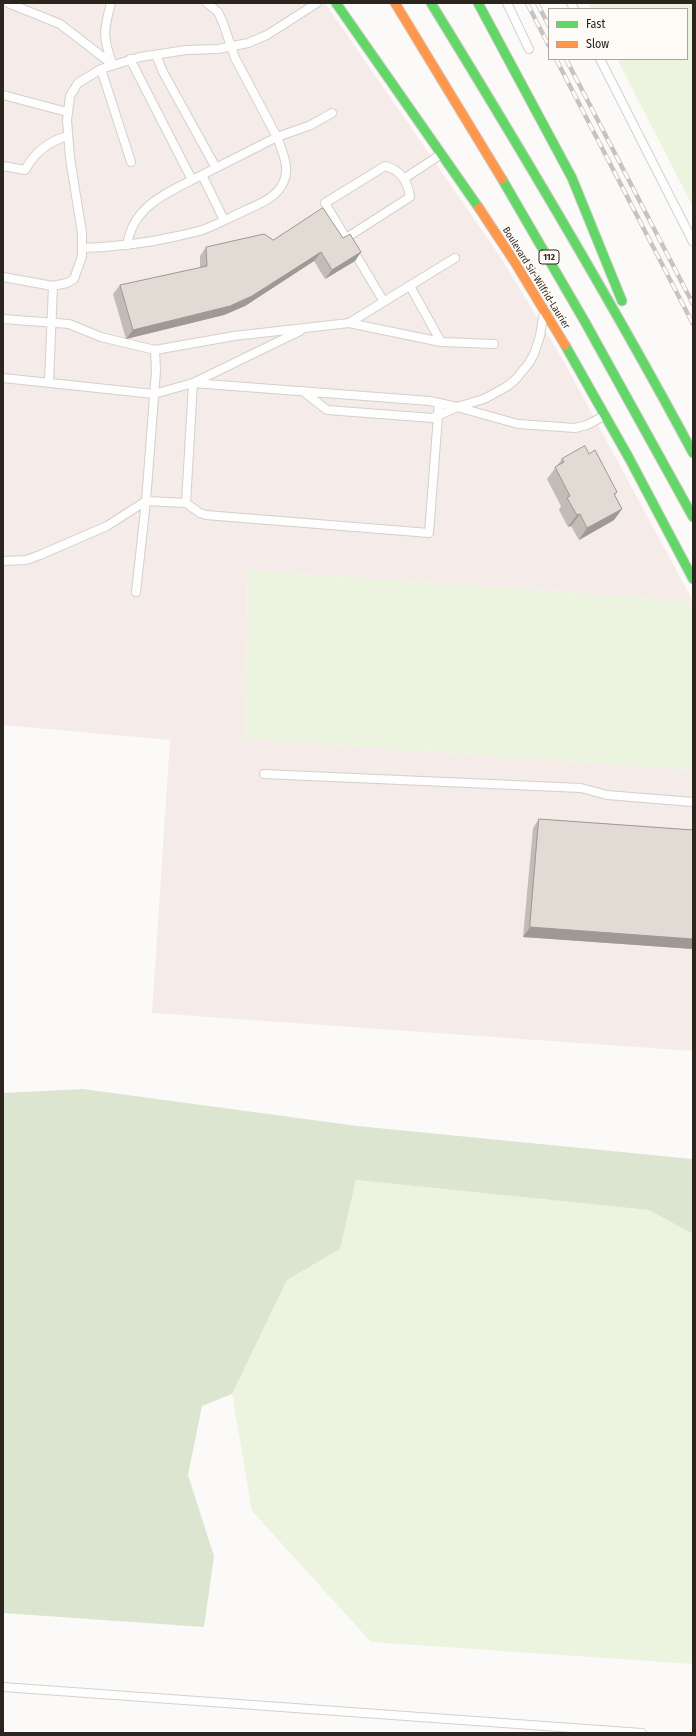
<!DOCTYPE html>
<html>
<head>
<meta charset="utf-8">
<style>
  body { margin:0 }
  #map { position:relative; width:696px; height:1736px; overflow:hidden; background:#fcfaf8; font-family:"Fira Sans Condensed",sans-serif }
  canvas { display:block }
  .frame { position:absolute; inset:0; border:4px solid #2c251d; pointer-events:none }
  .legend { position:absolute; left:548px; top:8px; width:140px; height:52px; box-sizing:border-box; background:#fefaf6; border:1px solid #aaa59f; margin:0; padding:5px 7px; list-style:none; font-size:12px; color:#2c251d }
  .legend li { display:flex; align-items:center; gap:8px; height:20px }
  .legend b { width:20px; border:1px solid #aaa59f }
</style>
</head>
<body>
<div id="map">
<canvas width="696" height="1736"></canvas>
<div class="frame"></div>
<ul class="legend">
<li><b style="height:5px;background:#63d668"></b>Fast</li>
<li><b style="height:5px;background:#ff974d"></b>Slow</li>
</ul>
</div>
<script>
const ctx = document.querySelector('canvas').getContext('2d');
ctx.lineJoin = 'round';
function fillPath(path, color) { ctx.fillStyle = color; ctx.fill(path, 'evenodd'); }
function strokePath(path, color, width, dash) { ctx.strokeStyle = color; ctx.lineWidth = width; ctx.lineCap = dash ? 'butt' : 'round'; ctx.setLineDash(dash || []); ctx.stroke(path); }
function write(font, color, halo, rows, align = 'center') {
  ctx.font = font + ' "Fira Sans Condensed",sans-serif'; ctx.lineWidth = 4; ctx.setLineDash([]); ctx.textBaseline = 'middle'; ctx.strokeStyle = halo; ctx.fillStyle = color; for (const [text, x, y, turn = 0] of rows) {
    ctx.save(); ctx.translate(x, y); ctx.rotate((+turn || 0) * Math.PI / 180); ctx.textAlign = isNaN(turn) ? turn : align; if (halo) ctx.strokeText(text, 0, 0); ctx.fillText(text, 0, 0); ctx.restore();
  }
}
fillPath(new Path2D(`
  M3,3H325L501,258L563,360L693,601L248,570L245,739L693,770V1051L152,1013L170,740L3,725Z`), '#f5ebe8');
fillPath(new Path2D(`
  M588,3H693V207L617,59H687V9H591Z
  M248,570L693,601V770L245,739Z
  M356,1180L649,1210L693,1234V1664L371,1642L252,1511L232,1394L287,1280L340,1249Z`), '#ecf4e0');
fillPath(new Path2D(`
  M83,1089L357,1126L693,1159V1234L649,1210L356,1180L340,1249L287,1280L232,1394L202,1406L188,1475L214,1556L204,1627L3,1613V1093Z`), '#dce5cf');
const lane = new Path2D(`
  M8,3L60,24L112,64
  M111,3C103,32 103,36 112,64
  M507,3L529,49
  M571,3L574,9
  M156,55L163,72L216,168
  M130,59L192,180L277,137L235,58L223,23L218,12L207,3
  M600,59L693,242
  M101,69L131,162
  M3,95L67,112
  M3,166L25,170C35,152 48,141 68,136
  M202,175L224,220
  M405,178L440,155
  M346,238L410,197C408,182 401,170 385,166L325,203L384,302
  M127,245C133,208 162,195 192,180
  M82,248C115,247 147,243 178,236C187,234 197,232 205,229C218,224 231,217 244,211C259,204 277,198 284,181C290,167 282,151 277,137L311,125L332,113
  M3,277L53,286L49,382
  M53,286L67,283L74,279L82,256V233L70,158L67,120L70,96L78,83L101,69L140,57L186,50L218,49L248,43L267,35L317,3
  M3,319L69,324L101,337L155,350
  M349,323L441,342L410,286
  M441,342L494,344
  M3,378L154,394L193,383L300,331
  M193,383L186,503L200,513L206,515L429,533L439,403
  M193,383L430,401L457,407L518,424L575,428L587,425L604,416
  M303,391L327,410L433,418L457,407L484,399L506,387L515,380L529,363L534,354L540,336L543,317
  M3,561L26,560L40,555L107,526L146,501L186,503
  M136,592L146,501L156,371L155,350L234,336L349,323L455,258
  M264,774L581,788L607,795L693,802
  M3,1687L642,1733`);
const fast = new Path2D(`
  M336,3L479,208
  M431,3C522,151 611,300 693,453
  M478,3L572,178L622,301
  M502,179L585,322L693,517
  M565,345L629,458L693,579`);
const slow = new Path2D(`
  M395,3L502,179
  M479,208L514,261L565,345`);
strokePath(lane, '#d4d0cb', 10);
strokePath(fast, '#d4d0cb', 11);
strokePath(slow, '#d4d0cb', 11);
strokePath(lane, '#fffefe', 8);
strokePath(fast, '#63d668', 9);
strokePath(slow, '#ff974d', 9);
const rail = new Path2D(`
  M527,3L549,46
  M537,3L549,26
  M556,59L693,324
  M566,59L693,304`);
strokePath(rail, '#c5c4c3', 4.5);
strokePath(rail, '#fefaf6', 3, [9]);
fillPath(new Path2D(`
  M343,238L361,252L355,261L325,279L314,261L245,306L224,315L126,339L113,294L120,285L200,268V256L206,247L273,240Z
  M589,454L617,492L615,495L622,509L614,520L579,540L571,526L568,527L559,510L561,506L547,479L562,459Z
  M539,819L693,830V949L523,937L533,828Z`), '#c2bcb6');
fillPath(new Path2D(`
  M321,252L314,261L245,306L224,315L126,339L133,330Z
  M361,252L355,261L325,279L332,270Z
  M622,509L614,520L579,540L587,528Z
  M580,514L571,526L568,527L577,515Z
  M530,927L693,939V949L523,937Z`), '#9e9994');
const building = new Path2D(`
  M323,208L343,238L350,234L361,252L332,270L321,252L252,296L230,306L133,330L120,285L207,266L206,247L264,234L273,240Z
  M585,446L589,454L595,450L617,492L614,494L622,509L587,528L580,514L577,515L567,498L570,496L555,467L564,462L562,459Z
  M539,819L693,830V939L530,927Z`);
fillPath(building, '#e1dbd4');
strokePath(building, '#9e9994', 1);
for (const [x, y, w] of [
  [549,257,20]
]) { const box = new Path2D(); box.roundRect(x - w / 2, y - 7, w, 14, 3); ctx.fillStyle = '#fefaf6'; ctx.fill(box); strokePath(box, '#2c251d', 1); }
write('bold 9px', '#2c251d', null, [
  ["112",549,257]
]);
write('10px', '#2c251d', '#fefaf6', [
  ["Boulevard Sir-Wilfrid-Laurier",536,278,58]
]);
</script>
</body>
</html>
